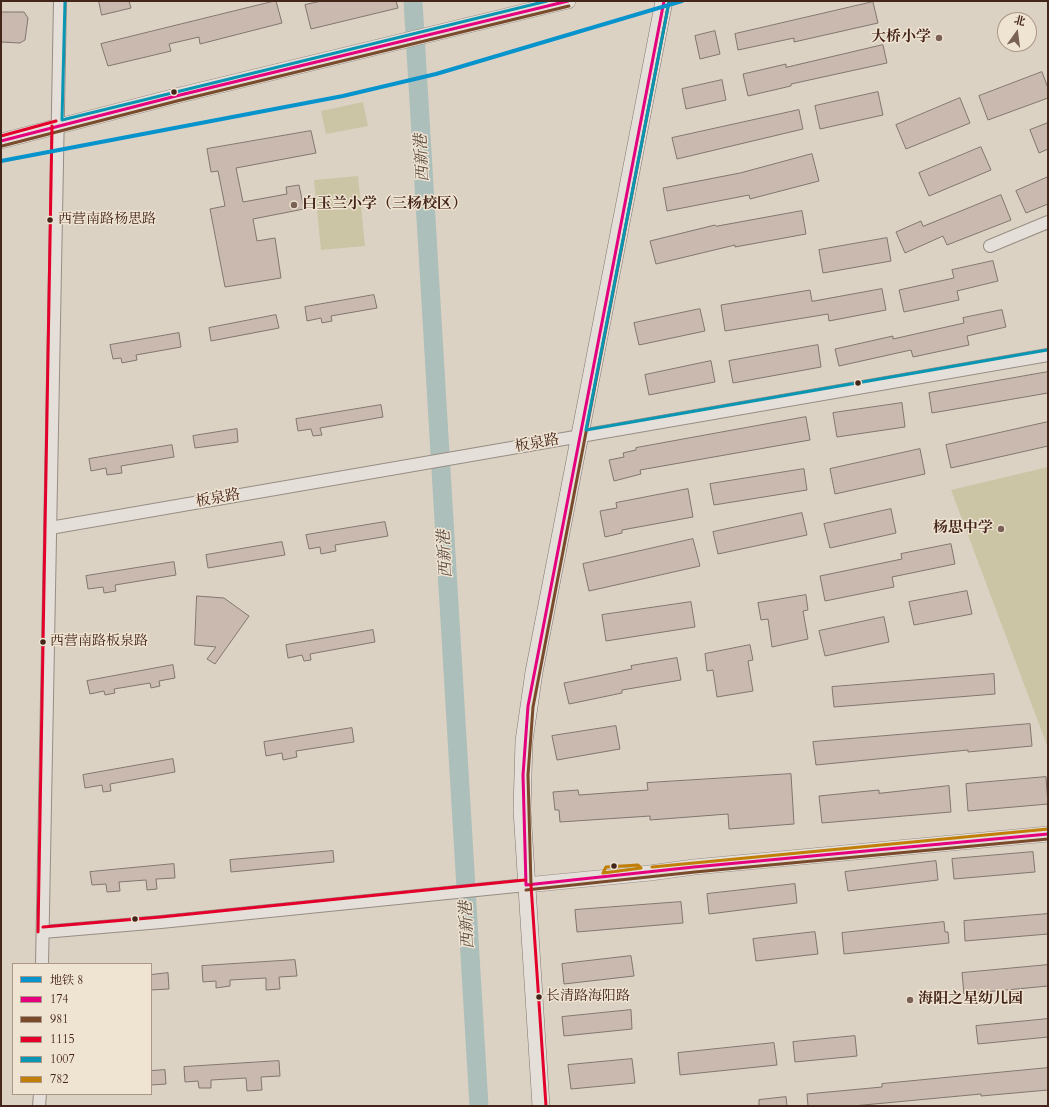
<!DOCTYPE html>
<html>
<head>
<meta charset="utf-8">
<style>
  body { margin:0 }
  #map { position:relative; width:1049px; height:1107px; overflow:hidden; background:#dcd2c4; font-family:Cardo,"Noto Serif SC",serif }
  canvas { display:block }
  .frame { position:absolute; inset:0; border:2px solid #442519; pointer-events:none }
  .legend { position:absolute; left:12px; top:963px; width:140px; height:132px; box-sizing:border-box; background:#efe3d2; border:1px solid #ab9788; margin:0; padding:5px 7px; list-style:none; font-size:12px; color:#442519 }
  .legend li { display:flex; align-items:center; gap:8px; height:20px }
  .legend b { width:20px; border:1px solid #ab9788 }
  .north { position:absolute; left:997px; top:12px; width:40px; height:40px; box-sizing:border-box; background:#efe3d2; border:1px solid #ab9788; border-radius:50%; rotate:14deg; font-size:11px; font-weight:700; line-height:16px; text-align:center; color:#442519 }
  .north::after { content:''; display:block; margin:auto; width:14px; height:18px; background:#796255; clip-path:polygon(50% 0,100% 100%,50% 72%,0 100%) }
</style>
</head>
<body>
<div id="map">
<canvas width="1049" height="1107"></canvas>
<div class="frame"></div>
<ul class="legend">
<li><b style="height:5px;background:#0793cb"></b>地铁 8</li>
<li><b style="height:5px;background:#e5007d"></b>174</li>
<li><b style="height:5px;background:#7a4b2a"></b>981</li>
<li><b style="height:5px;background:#e4002b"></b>1115</li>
<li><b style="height:5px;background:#0a95b3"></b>1007</li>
<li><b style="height:5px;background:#c17f08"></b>782</li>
</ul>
<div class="north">北</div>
</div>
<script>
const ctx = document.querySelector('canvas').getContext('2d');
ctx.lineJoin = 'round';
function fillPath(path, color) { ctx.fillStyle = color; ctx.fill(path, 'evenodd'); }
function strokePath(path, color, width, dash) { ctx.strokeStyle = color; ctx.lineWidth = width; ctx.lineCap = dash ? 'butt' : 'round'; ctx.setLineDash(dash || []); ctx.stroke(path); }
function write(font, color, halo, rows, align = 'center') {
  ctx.font = font + ' Cardo,"Noto Serif SC",serif'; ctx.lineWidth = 3; ctx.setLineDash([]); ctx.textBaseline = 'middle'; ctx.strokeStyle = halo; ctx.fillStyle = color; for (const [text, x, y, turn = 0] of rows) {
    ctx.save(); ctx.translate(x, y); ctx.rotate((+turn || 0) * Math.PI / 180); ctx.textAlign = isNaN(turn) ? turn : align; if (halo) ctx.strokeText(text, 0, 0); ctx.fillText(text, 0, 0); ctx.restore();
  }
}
fillPath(new Path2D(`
  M363,102L368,126L326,134L321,111Z
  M358,176L365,246L321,250L314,180Z
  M1048,467V748L951,490Z`), '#cbc5a5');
strokePath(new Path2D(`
  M413,1L479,1106`), '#acbfba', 19);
const building = new Path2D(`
  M99,1H129L131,8L102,15Z
  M276,1L282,23L200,44L199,37L169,44L171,51L108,66L106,60L101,44Z
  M322,1H396L398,8L311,29L305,5Z
  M873,2L878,23L794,42V38L738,50L735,34Z
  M1,12H24L28,18L25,40L20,43L1,42Z
  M715,31L720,54L700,59L695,36Z
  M883,45L887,63L791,84V86L748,96L743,74L786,64V67Z
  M1042,72L1048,88V98L988,120L979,96Z
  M722,80L726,100L686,109L682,89Z
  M878,92L883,115L820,129L815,106Z
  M960,98L970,123L906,149L896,125Z
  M799,110L803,129L677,159L672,138Z
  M1048,123V149L1039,153L1030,130Z
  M311,131L316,153L236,168L243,202L287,194L286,187L299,185L304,209L253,219L257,241L275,238L281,278L225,287L210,209L225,206L218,171L211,172L207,149Z
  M981,147L991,170L929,196L919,173Z
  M812,154L819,181L750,199L749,195L667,211L663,188L740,173Z
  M1048,177V204L1026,213L1016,191Z
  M1001,195L1011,220L947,245L943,236L905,253L896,232L921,221L923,226Z
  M802,211L806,234L735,247V245L656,264L650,241L715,225L716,226Z
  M887,238L891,261L823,273L819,250Z
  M993,261L998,281L957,291L959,300L904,312L899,290L954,278L952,270Z
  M882,289L886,310L829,321L828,314L725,331L721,305L810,290L812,301Z
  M374,295L377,308L331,316L332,321L322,323L321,318L307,321L305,307Z
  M700,309L705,331L639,345L634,323Z
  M1002,310L1006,327L967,336L969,345L913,357L911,350L839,366L835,349L893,336V339L964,323L963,318Z
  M276,315L279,328L211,341L209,328Z
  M179,333L181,347L136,355L137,360L122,363L121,358L113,359L110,345Z
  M818,345L821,367L733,383L729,361Z
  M711,361L715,382L649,395L645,375Z
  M1048,372V393L932,413L929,393Z
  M902,403L905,427L837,437L833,413Z
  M381,405L383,417L320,428L322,435L313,436L311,429L298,431L296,419Z
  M806,417L810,440L640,470L641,474L614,481L609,460L624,457L623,453L636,450V448Z
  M1048,422V446L951,468L946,445Z
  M237,429L238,442L195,448L193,436Z
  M172,445L174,457L121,466L122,473L107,475L106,468L91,471L89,459Z
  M920,449L925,474L835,494L830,469Z
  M804,469L807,490L714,505L710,484Z
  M688,489L693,517L622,530V533L605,537L600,511L617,508L616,503Z
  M891,509L896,533L830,548L824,524Z
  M802,513L807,535L718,554L713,532Z
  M385,522L388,536L335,545L336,551L321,554L320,547L309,549L306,535Z
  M693,539L700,566L589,591L583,564Z
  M282,542L285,555L208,568L206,555Z
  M951,544L955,564L892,577L894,587L825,601L820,576L902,559L901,554Z
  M174,562L176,575L115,585L116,591L104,593L103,587L88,589L86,576Z
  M967,591L972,614L914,625L909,602Z
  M806,595L808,610L803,611L808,639L772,647L768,619L761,620L758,603Z
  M197,596L224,598L249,616L215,664L207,659L216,647L195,645Z
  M691,602L695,627L606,641L602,615Z
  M884,617L889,642L825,656L819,631Z
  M373,630L375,642L310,654L311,660L304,661L302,655L288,658L286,645Z
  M750,645L753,660L748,661L753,691L717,697L713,670L707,671L705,654Z
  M677,658L681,680L622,690V693L569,704L564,683L632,669L631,666Z
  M173,665L175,678L159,681L160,686L151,688L150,683L114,689L115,693L105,695L104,691L90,694L87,681Z
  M994,674L995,694L834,707L832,687Z
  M1030,724L1032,746L968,752V750L816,765L813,742Z
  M616,726L620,749L557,760L552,736Z
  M352,728L354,742L296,751L297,757L283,760L282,753L266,756L264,742Z
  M173,759L175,772L110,784L111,791L103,792L102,785L85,788L83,775Z
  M791,774L794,824L729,829L728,814L650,820V816L560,822L559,810H555L553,792L578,790L579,795L648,790L647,783Z
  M1046,777L1048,804L968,811L966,784Z
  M949,786L951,812L822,823L819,796L879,790V793Z
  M333,851L334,862L231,872L230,860Z
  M1033,852L1035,872L954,879L952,859Z
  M936,861L938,880L848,891L845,872Z
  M174,864L175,878L156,879L157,889L147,890L146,880L119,882L120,891L107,892L106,884L92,885L90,872Z
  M795,884L797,903L709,914L707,894Z
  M681,902L683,923L577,932L575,910Z
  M1048,914V934L965,941L964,921Z
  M944,922L945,932H948L949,943L844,954L842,933Z
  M815,932L818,954L756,961L753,939Z
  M631,956L634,976L564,984L562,964Z
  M295,960L297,976L279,977L280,989L266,990V978L230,980V986L216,988V981L203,982L202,966Z
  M1048,965V986L964,994L962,973Z
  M168,973L169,989L151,990V975Z
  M631,1010L632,1029L564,1036L562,1017Z
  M1048,1019V1037L978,1044L976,1026Z
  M855,1036L857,1056L795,1062L793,1042Z
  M774,1043L777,1065L680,1075L678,1053Z
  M632,1059L635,1083L571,1089L568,1065Z
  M279,1061L280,1076L261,1077L262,1090L247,1091L246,1078L211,1080V1088H199L198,1081L185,1082L184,1067Z
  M1048,1068V1090L981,1096V1094L853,1106H808L807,1094L882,1087V1084Z
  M165,1070L166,1084L151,1085V1071Z
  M786,1097L787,1106H759V1100Z`);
fillPath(building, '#c9b9ae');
strokePath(building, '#81766e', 1);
const minor = new Path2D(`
  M990,246L1048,222
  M50,528L1048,355
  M43,932L161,922L526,885
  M42,964L60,1
  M39,1106L40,1094`);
const tertiary = new Path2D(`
  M1,141L176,96L568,1
  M526,885L650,873L694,867L1048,834`);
const secondary = new Path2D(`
  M541,1106L522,810L524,741L534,672L664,1`);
strokePath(minor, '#978d84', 14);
strokePath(tertiary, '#978d84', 16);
strokePath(secondary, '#81766e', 18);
strokePath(minor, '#e4dfd8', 12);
strokePath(tertiary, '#e4dfd8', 15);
strokePath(secondary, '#e4dfd8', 17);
strokePath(new Path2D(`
  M1,141L176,96L568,1
  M526,885L523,775L528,706L664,1
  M526,885L694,867L1048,834`), '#e5007d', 3);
strokePath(new Path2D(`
  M2,146L177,101L569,6
  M531,885L528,775L533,707L669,2
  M526,890L695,872L1048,839`), '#7a4b2a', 3);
strokePath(new Path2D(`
  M1,136L56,121
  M531,885L546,1106
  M43,927L161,917L525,880
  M38,932L52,126`), '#e4002b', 3);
strokePath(new Path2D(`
  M65,1L62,120L547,1
  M669,2L586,430L1047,350`), '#0a95b3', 3);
strokePath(new Path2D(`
  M638,865L641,868L603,873L606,867Z
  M652,867L1048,829`), '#c17f08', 3);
strokePath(new Path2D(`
  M1,161L343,96L436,74L682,1`), '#0793cb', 4);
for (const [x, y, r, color] of [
  [939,38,4,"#796255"],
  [174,92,3.5,"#442519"],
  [294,205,4,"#796255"],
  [50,220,3.5,"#442519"],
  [858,383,3.5,"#442519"],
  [1001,529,4,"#796255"],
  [43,642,3.5,"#442519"],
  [614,866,3.5,"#442519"],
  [135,919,3.5,"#442519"],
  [539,997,3.5,"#442519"],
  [910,1000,4,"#796255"]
]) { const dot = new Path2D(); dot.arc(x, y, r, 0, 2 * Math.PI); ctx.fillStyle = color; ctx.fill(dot); strokePath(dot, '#efe3d2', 1.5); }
write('14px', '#442519', '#efe3d2', [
  ["西营南路杨思路",58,220],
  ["西营南路板泉路",50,642],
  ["长清路海阳路",546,997]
], 'left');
write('bold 15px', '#442519', '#efe3d2', [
  ["大桥小学",931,38],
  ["白玉兰小学（三杨校区）",302,205,"left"],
  ["杨思中学",993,529],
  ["海阳之星幼儿园",918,1000,"left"]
], 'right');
write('15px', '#442519', '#efe3d2', [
  ["板泉路",537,444,-10],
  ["板泉路",218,499,-10]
]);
write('italic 16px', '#594a40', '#efe3d2', [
  ["西新港",423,158,-93],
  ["西新港",446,554,-93],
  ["西新港",468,925,-93]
]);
</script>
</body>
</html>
